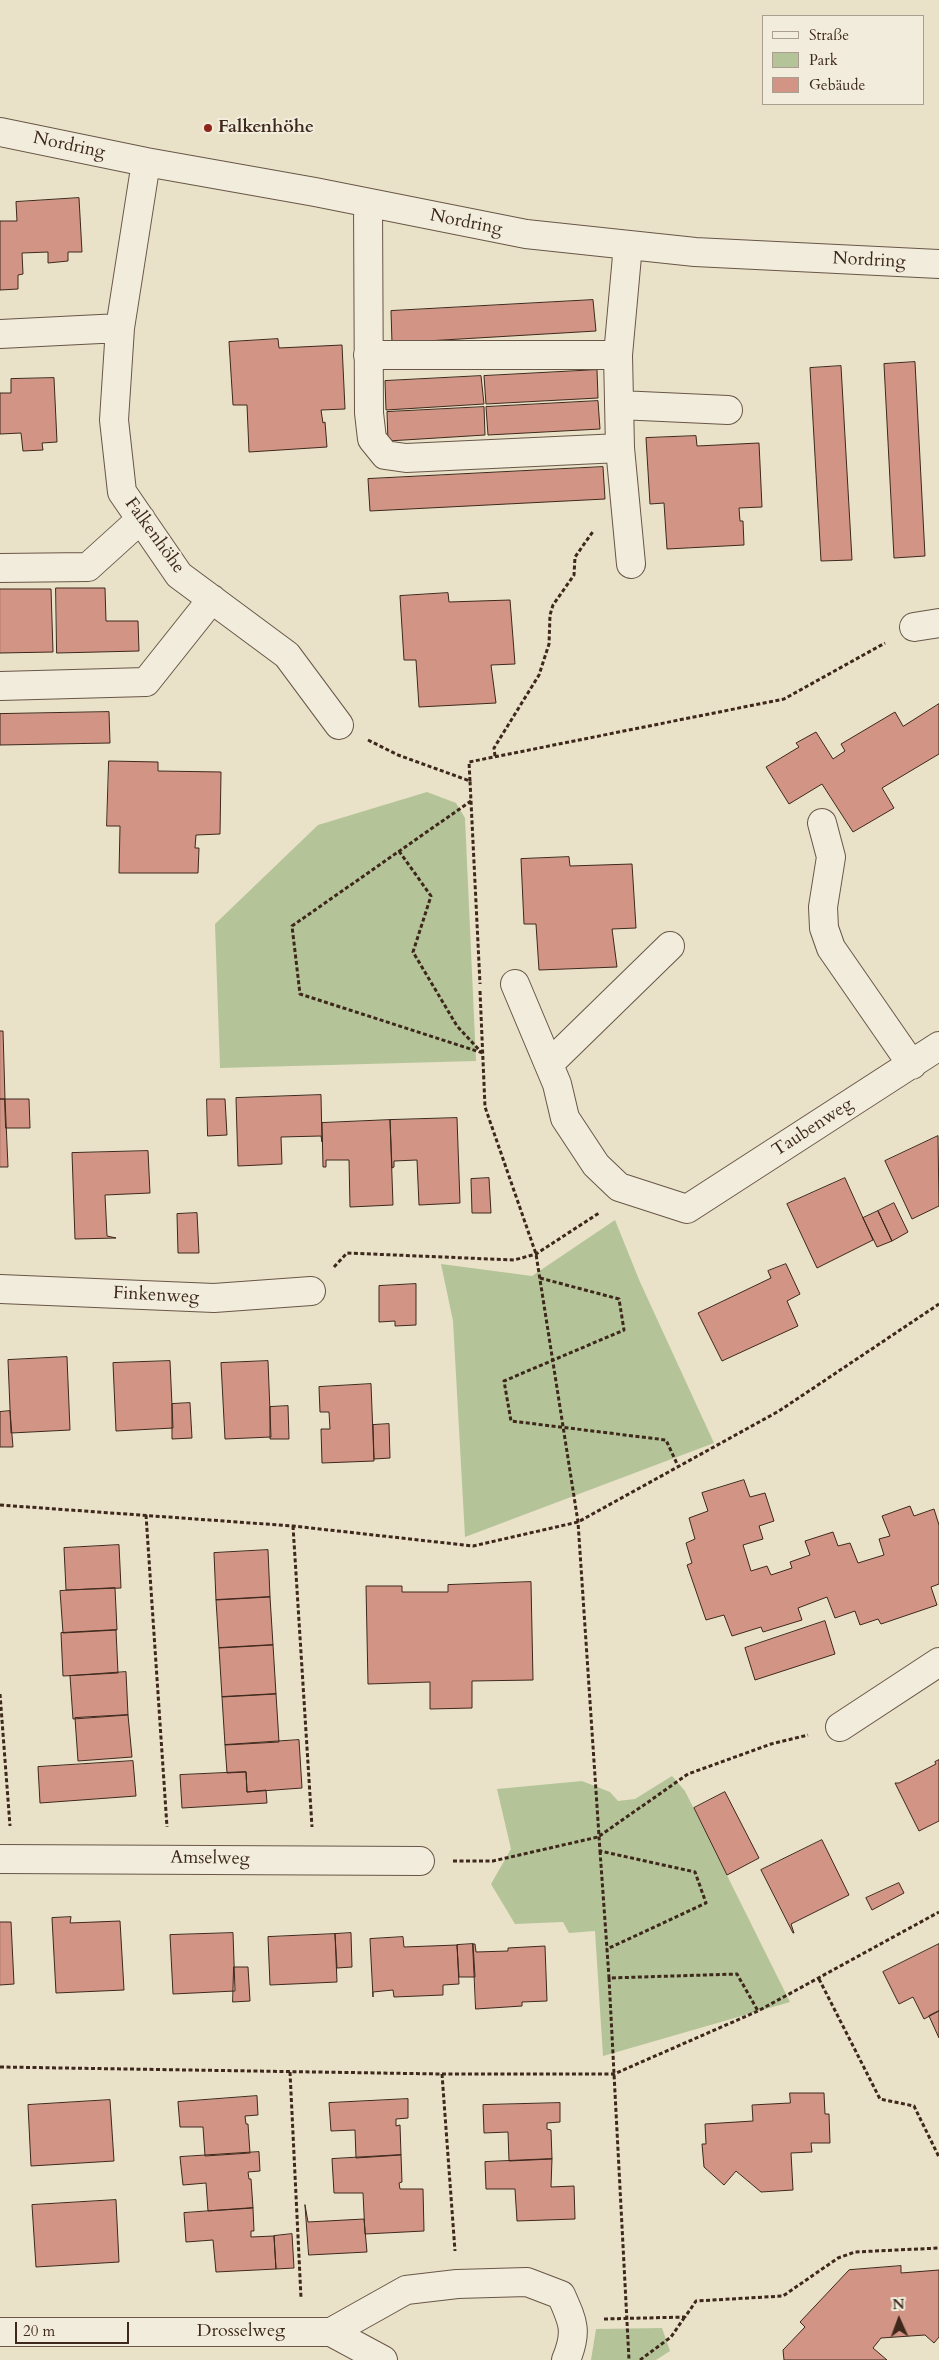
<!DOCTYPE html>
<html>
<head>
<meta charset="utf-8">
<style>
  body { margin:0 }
  #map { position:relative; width:939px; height:2360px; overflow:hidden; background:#e9e2c8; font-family:Cardo,serif }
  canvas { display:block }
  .legend { position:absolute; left:762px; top:15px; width:162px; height:90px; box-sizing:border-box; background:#f1ecdb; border:1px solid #a99e8f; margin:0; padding:6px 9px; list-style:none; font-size:15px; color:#3e281c }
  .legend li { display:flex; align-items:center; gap:10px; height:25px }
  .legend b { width:25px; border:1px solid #a99e8f }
  .north { position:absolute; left:874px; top:2295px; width:50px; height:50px; -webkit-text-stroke:4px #f1ecdb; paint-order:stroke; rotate:358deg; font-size:14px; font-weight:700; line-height:20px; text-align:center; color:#3e281c }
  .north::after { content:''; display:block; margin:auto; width:18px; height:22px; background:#3e281c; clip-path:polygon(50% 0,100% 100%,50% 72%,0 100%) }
  .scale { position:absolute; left:15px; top:2322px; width:114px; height:22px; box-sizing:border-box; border:2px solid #3e281c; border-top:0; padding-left:6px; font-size:15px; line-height:18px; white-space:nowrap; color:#3e281c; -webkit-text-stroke:4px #f1ecdb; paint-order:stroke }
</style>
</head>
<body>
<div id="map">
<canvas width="939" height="2360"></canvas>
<ul class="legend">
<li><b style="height:6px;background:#f1ecdb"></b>Straße</li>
<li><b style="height:14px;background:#b4c498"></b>Park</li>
<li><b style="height:14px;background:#d29585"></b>Gebäude</li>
</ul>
<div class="north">N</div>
<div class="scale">20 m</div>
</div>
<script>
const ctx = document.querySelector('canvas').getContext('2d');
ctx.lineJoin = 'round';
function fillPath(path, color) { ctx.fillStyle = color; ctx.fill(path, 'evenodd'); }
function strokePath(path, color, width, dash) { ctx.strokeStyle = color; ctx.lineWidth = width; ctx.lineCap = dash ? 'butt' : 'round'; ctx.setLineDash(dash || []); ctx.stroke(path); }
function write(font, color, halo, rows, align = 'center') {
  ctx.font = font + ' Cardo,serif'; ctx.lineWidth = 4; ctx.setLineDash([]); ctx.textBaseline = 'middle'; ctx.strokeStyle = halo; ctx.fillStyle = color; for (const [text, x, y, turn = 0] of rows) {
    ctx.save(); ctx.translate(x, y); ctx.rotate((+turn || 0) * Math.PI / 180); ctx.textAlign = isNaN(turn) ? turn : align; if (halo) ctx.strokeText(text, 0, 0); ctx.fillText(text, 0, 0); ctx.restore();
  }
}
fillPath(new Path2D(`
  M427,792L456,803L465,818L476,1061L220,1068L215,924L318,825Z
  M615,1220L640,1282L714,1443L465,1537L453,1321L441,1264L532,1276Z
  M672,1776L685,1791L790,2002L603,2056L595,1931L569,1933L563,1922L515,1924L491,1884L511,1849L497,1789L582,1781L610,1792L618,1801L635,1799Z
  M662,2328L670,2351L656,2360H591L596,2329Z`), '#b4c498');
const building = new Path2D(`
  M79,198L82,252H68V261L48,263V252L22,253L23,274L18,275V289L0,290V221H17L16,202Z
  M593,300L596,331L392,343L391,311Z
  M278,339L279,348L342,345L345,409L321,410L323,423L325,422L327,447L249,452L247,405H233L229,342Z
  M915,362L925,556L894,558L884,364Z
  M841,366L852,560L821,561L810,368Z
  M597,370L598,398L486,404L484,376Z
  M481,376L484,404L386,410L385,381Z
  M54,378L57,442L42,443L43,450L23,451L21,433L0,434V393H11V379Z
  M598,401L600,429L488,435L486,407Z
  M484,407L485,435L388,441L387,412Z
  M696,436L697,446L759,443L762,507L739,508L740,521H743L744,545L667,549L664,503L650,504L646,438Z
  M603,467L605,499L370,511L368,479Z
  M56,588H105L106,621H138L139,651L57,653Z
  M0,589H51L53,652L0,653Z
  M448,593L449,602L510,600L515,664L491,665L496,703L419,707L416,660H404L400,596Z
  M939,704V754L882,788L894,808L853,832L822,784L789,804L766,767L799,747L796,743L816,732L833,759L845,751L841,744L895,712L903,726Z
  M109,712L110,743L0,745V714Z
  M109,761L158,762V771L221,772L220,834L196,835L195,848H199L198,873H119L120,826H107Z
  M569,857L570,866L632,864L636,928L612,929L617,967L539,970L536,924H524L521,859Z
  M0,1031H3L5,1099H0Z
  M321,1095L322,1142L321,1136L281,1137L282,1164L238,1166L236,1098Z
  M0,1099H5L8,1167H0Z
  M5,1099H29L30,1128H6Z
  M207,1099H225L227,1135L208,1136Z
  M457,1118L460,1203L419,1205L417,1160L394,1161V1167L392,1168L390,1120Z
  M390,1120L393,1205L350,1207L349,1160H326V1167H323L322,1123Z
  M938,1136L939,1206L912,1219L885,1161Z
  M148,1151L150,1193L105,1195L107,1236L116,1238L75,1239L72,1153Z
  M489,1178L491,1213H472L471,1179Z
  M845,1178L873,1240L817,1268L787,1204Z
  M894,1203L908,1232L892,1241L878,1211Z
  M878,1211L892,1241L877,1247L863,1218Z
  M197,1213L199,1253H178L177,1214Z
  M786,1264L800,1294L787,1301L798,1326L722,1361L698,1313L771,1278L768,1271Z
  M416,1284V1325L395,1326V1321L379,1322V1286Z
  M67,1357L70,1430L11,1433L8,1360Z
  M170,1361L173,1428L116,1431L113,1363Z
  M268,1361L271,1437L225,1439L221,1363Z
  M371,1384L374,1461L322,1463L321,1429H330L329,1412H320L319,1387Z
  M190,1403L192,1438L172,1439V1404Z
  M288,1406L289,1439H270V1407Z
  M10,1411L13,1447H0V1412Z
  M389,1424L390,1458L374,1459L373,1425Z
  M744,1480L750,1497L765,1493L774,1521L759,1526L763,1539L743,1545L751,1571L767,1566L771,1575L792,1568L790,1562L810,1555L805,1541L833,1532L838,1546L850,1543L858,1563L884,1555L879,1539L890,1536L882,1516L910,1506L914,1516L934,1509L939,1525V1584L931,1587L937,1605L881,1624L878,1619L860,1625L855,1611L835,1618L827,1597L798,1608L802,1620L763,1632L761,1627L732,1636L724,1615L706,1620L687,1565L692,1563L686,1543L695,1539L689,1518L708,1511L702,1493Z
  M119,1545L121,1588L66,1590L64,1548Z
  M268,1550L270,1597L216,1600L214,1553Z
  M531,1582L533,1680L472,1681V1708L430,1709V1682L368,1684L366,1586H402V1592H448V1585Z
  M115,1588L117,1630L63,1633L60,1591Z
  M270,1597L273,1645L219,1648L216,1600Z
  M825,1621L835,1654L755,1680L745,1648Z
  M116,1630L118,1673L63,1676L61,1633Z
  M273,1645L276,1694L222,1697L219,1648Z
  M126,1672L128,1715L73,1719L70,1676Z
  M276,1694L279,1742L225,1745L222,1697Z
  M128,1715L132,1757L78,1761L75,1718Z
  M299,1740L302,1788L247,1792L246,1772L227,1773L225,1745Z
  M939,1760V1821L919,1831L895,1783H899L936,1764L935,1762Z
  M133,1761L136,1796L40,1803L38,1767Z
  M246,1772L247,1792L266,1790L267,1803L182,1808L180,1775Z
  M725,1792L759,1858L727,1875L694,1808Z
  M822,1840L849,1895L791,1924L794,1933H793L761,1870Z
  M899,1883L904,1893L872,1910L866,1898Z
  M71,1917L70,1923L120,1921L124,1990L56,1993L52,1918Z
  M0,1922H11L14,1984L0,1985Z
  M233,1933L235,1991L173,1994L170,1935Z
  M351,1933L352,1967L337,1968L335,1934Z
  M335,1934L337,1982L270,1985L268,1937Z
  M403,1937L404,1947L457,1945L459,1984L443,1985V1995L394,1997L393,1990L373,1992V1997L370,1939Z
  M473,1944H475L476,1952L508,1951V1948L545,1946L547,2001L522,2002V2006L476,2009Z
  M473,1944L475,1977H459L457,1945Z
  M939,1944V2011L924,2019L913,1997L899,2004L883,1972Z
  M234,1967H248L250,2001L233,2002Z
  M939,2011V2038L929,2016Z
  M790,2093H824L825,2114H829L830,2143H811L812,2152L791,2153L793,2190L761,2192L736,2171L724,2185L704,2167L702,2144H706L705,2124L753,2121L752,2105L790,2103Z
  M257,2096L258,2115L245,2116L246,2124H248L250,2153L205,2156L203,2127H180L178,2102Z
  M408,2099V2118L396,2119V2126L400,2125L401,2155L356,2158L355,2130L331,2131L329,2103Z
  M110,2100L114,2161L31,2166L28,2105Z
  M560,2103V2122L547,2123V2129L551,2130L552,2159L509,2161L508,2132L484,2133L483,2105Z
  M259,2152L260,2171L248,2172L249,2179H251L253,2208L208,2211L206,2183L183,2185L180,2157Z
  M401,2155L402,2182L399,2183L400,2189H423L424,2231L365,2234L363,2193H334L332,2159Z
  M552,2159L551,2187L574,2186L575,2219L517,2221L515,2189H486L485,2162Z
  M116,2200L119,2262L36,2267L32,2205Z
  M305,2205L308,2222L364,2219L367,2252L309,2255Z
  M253,2208L254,2231H251V2237L274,2236L276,2269L216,2272L213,2240L186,2242L184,2213Z
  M292,2234L294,2268L276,2269L274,2236Z
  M901,2266V2273L939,2270V2337L934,2343L925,2335L881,2338L873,2348L887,2360H784L783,2350L805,2327L800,2322L849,2270Z`);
fillPath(building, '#d29585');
strokePath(building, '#3e281c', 1);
const minor = new Path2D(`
  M0,132L146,162L315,192L526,234L695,252L939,264
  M146,162L120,328L114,420L122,492L179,575L287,655L339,725
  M368,203L369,413L372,439L385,455L406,458L620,448L631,564
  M0,334L120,328
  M368,355H618L628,245
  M618,355L620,448
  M619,405L728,410
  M0,568L88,567L141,519
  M914,627L939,623
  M0,686L146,682L212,599
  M822,823L831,857L823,907L824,928L831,948L912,1065
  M515,984L557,1084L565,1118L596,1165L619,1187L687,1209L939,1046
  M549,1064L670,946
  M0,1289L214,1298L311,1291
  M840,1727L939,1662
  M0,1859L420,1861
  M0,2332H331L406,2290L457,2284L527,2282L561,2295C573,2322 578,2331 566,2360
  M331,2332L383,2360`);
strokePath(minor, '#695647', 30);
strokePath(new Path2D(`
  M368,740L398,755L470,781L480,984
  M495,756L494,748L539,675L549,644L550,615L553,605L574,575L575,557L594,530
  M470,781L469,762L784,699L885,643
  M471,801L292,926L300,994L483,1053
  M399,851L431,896L413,952L457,1026L482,1053
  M480,991L485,1107L536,1254L578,1522L600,1851L695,1872L706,1903L607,1949L609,1978L737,1974L758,2011
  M334,1267L347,1253L514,1260L536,1254L599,1213
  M540,1278L619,1299L624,1330L504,1381L511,1421L666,1440L678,1466
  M0,1505L293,1526L473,1546L578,1522L779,1411L939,1304
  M146,1515L167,1827
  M293,1526L312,1827
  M0,1694L10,1826
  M600,1851L607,1949
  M453,1861H493L598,1837L688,1774L771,1744L808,1735
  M609,1978L629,2360
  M819,1979L880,2099L914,2106L939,2157
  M0,2067L442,2074H614L758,2011L939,1912
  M290,2072L301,2298
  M442,2074L455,2251
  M604,2319L685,2317L696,2301L783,2296L838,2258L855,2252L939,2248
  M640,2360L671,2337L684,2318`), '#3e281c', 3, [4, 2.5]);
strokePath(minor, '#f1ecdb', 28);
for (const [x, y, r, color] of [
  [208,128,5,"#8f2418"]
]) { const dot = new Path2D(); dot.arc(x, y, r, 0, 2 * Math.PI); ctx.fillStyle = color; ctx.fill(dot); strokePath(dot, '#f1ecdb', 2); }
write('bold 18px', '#3e281c', '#f1ecdb', [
  ["Falkenhöhe",218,128]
], 'left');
write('18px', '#3e281c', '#f1ecdb', [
  ["Nordring",69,146,12],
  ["Nordring",466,223,11],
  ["Nordring",869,261,3],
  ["Falkenhöhe",154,536,54],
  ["Taubenweg",813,1128,-33],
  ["Finkenweg",156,1296,3],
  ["Amselweg",210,1859,1],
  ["Drosselweg",241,2332]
]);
</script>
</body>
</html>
